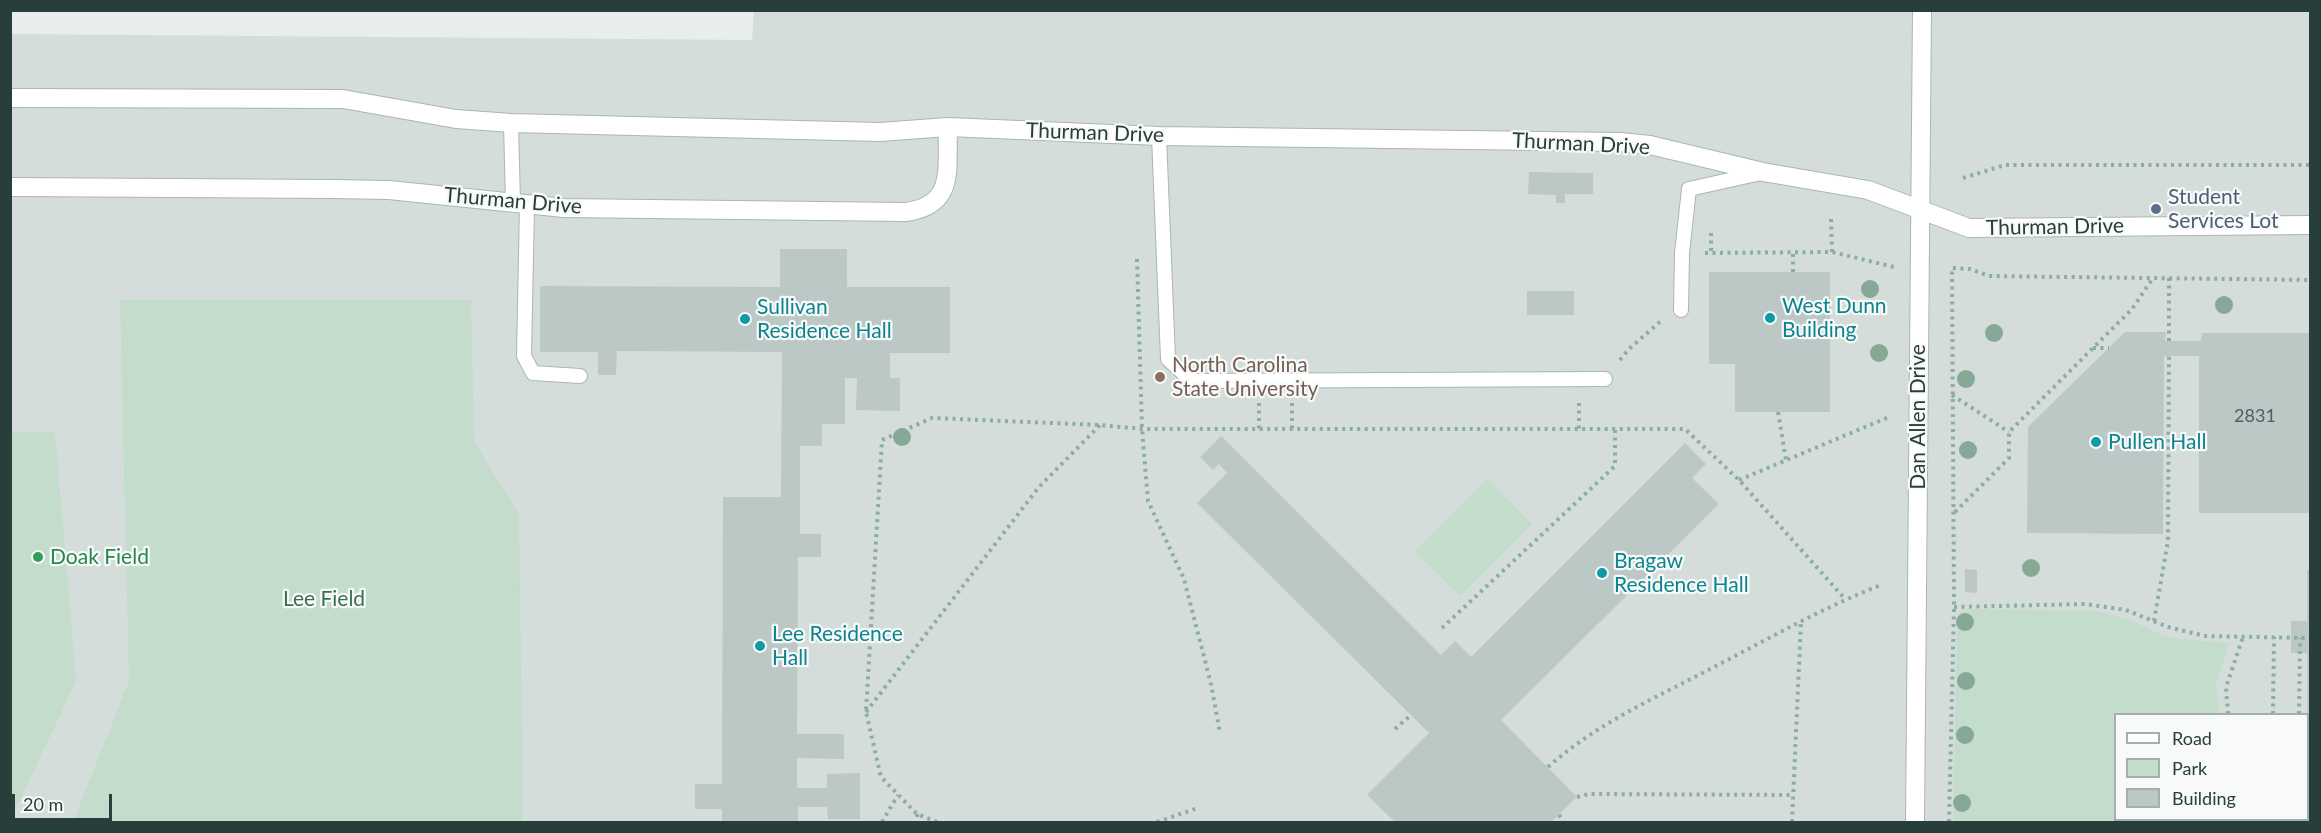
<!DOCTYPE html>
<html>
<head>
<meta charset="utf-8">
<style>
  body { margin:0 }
  #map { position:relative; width:2321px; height:833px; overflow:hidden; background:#e7eeeb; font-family:Lato,sans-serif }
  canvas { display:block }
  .frame { position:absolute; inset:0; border:12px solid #273e3a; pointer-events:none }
  .legend { position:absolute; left:2114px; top:713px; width:195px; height:108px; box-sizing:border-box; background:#f7faf9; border:2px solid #a4afad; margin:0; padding:8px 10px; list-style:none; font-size:18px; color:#273e3a }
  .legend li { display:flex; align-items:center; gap:12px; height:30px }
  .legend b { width:30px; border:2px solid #a4afad }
  .scale { position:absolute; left:12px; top:794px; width:100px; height:27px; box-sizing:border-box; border:3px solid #273e3a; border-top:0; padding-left:8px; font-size:18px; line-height:21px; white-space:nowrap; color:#273e3a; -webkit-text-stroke:4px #f7faf9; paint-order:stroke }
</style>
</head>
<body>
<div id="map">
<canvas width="2321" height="833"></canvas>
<div class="frame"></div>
<ul class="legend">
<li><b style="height:8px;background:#fff"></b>Road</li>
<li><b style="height:16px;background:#c3dccc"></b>Park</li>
<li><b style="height:16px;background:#bcc8c5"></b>Building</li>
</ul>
<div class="scale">20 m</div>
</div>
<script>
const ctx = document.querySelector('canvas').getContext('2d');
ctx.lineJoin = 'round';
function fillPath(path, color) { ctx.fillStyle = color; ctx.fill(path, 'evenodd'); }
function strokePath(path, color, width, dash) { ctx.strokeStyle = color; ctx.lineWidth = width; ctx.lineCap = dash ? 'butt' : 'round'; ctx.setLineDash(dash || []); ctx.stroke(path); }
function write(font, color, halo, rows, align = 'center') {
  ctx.font = font + ' Lato,sans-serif'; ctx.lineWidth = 4.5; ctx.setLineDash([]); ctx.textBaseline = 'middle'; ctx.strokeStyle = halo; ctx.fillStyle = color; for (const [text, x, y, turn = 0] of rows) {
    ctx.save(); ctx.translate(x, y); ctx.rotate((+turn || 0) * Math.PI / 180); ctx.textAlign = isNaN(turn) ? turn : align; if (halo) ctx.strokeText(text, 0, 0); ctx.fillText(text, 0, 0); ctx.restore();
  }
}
fillPath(new Path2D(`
  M754,10L2310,11V822H11V34L752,40ZM2116,714H2308V820H2116Z`), '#d5ddda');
fillPath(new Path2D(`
  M120,300H471L474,442L519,514L523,822H73L129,681Z
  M11,432H55L76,681L11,819Z
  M1488,479L1532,524L1460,596L1415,552Z
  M1967,609L2097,611L2130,620L2163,635L2178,639L2229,643L2216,684L2219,714H2116V820H2243V822H1953L1957,618L1959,613Z`), '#c3dccc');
fillPath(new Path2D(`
  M1529,172L1593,173V194H1565V203H1556V195L1528,194Z
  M780,249H847V287H950V353H890V378H900V411L856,410L857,378H845V424H822V446H800V534H821V557H798L797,734H844V759L797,758V788H827V774L860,773V819H828L827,807H798V822H722V809H695V784H722L723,497H781L782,352L617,351L616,375H598V352H540V286L780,287Z
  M1709,272H1830V412H1735V364H1709Z
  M1527,291H1574V315H1527Z
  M2125,332H2166L2165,341H2201L2202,333H2310V513H2199V356H2164L2163,534L2027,533L2028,427Z
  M1221,436L1441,655L1455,641L1471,657L1685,443L1706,464L1692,478L1719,504L1501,720L1577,797L1551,822H1395L1367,795L1429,733L1197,503L1227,473L1219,464L1213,470L1200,457Z
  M1965,569L1977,570V593L1965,592Z
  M2307,570H2310V822H2291V820H2308L2307,653H2291V621H2307Z`), '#bcc8c5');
const service = new Path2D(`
  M511,123L513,203
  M1159,136L1168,359L1192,381L1605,379
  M527,204L524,356L533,373L580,376
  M1681,310L1682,253L1689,189L1761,173`);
const minor = new Path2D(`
  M10,98L343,99L456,119L511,123L880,132L948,127L1159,136L1620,142L1650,145L1763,172L1868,190L1969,228L2310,225
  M10,187L333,189L389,190L564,208L906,212C957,205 946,168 948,127`);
const tertiary = new Path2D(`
  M1915,822L1922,10`);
strokePath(service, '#aab6b2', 16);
strokePath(minor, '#aab6b2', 20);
strokePath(tertiary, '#aab6b2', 20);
strokePath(new Path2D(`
  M1963,178L2005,165H2310
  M1831,219L1832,252
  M1711,233V253
  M1705,253L1832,252L1894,267
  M1137,259L1142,429L1148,501L1184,579L1211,684L1220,733
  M1793,272V253
  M2169,341V278
  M2093,348H2109
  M1620,360L1629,349L1662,320
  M1952,395L2009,432
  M1259,403V429
  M1292,403V429
  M1579,403V429
  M1778,412L1786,460
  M1739,480L1889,417
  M1955,512L2009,458V432L2132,309L2153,278
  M1954,607L2085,604L2126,610L2168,627L2205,636L2307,638
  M2154,621L2168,541L2169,356
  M1442,628L1615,466V429
  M866,712L1039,487L1100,425
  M2228,714L2226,687L2243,637
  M2273,714L2274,637
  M2299,714L2300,638
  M1395,729L1411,715
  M1548,767C1596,724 1655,698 1712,668C1768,639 1822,608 1881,585
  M1577,797L1589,794L1793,795
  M917,814L918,822
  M1559,815L1563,822
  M882,822L898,795
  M937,822L917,814L881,777L866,712L882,440L932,418L1100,425L1142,429H1685L1739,480L1845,599
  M1157,822L1198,808
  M1792,822L1801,622
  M1949,822L1954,607L1952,268L1970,269L1989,276L2310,280
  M2273,822V820
  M2299,822V820`), '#8bada6', 4, [3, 4.5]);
strokePath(service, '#fff', 14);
strokePath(minor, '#fff', 18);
strokePath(tertiary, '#fff', 18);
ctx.fillStyle = '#86a997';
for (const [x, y] of [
  [1870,289],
  [2224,305],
  [1994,333],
  [1879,353],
  [1966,379],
  [902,437],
  [1968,450],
  [2031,568],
  [1965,622],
  [1966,681],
  [1965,735],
  [1962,803]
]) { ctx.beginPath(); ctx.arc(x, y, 9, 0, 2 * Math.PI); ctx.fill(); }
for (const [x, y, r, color] of [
  [2156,209,6,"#5c6f8a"],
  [1770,318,6,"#0f9aa8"],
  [745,319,6,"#0f9aa8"],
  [1160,377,6,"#8d6e63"],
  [2096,442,6,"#0f9aa8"],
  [38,557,6,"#2e9e5b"],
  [1602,573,6,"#0f9aa8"],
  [760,646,6,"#0f9aa8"]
]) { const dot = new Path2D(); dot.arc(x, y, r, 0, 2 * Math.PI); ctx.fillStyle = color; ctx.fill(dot); strokePath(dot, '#f7faf9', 2); }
write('18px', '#4c605d', null, [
  ["2831",2255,416]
]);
write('21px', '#273e3a', '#f7faf9', [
  ["Thurman Drive",1095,133,2],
  ["Thurman Drive",1581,144,3],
  ["Thurman Drive",513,201,5],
  ["Thurman Drive",2055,227,-1],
  ["Dan Allen Drive",1918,417,-90]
]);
write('21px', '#4e5e75', '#f7faf9', [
  ["Student",2168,197],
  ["Services Lot",2168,221]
], 'left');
write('21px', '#0d838f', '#f7faf9', [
  ["West Dunn",1782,306],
  ["Building",1782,330],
  ["Sullivan",757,307],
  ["Residence Hall",757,331],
  ["Pullen Hall",2108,442],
  ["Bragaw",1614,561],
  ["Residence Hall",1614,585],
  ["Lee Residence",772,634],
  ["Hall",772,658]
], 'left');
write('21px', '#785e54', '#f7faf9', [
  ["North Carolina",1172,365],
  ["State University",1172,389]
], 'left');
write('21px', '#27864d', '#f7faf9', [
  ["Doak Field",50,557]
], 'left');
write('21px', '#367053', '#f7faf9', [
  ["Lee Field",324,599]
]);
</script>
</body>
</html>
